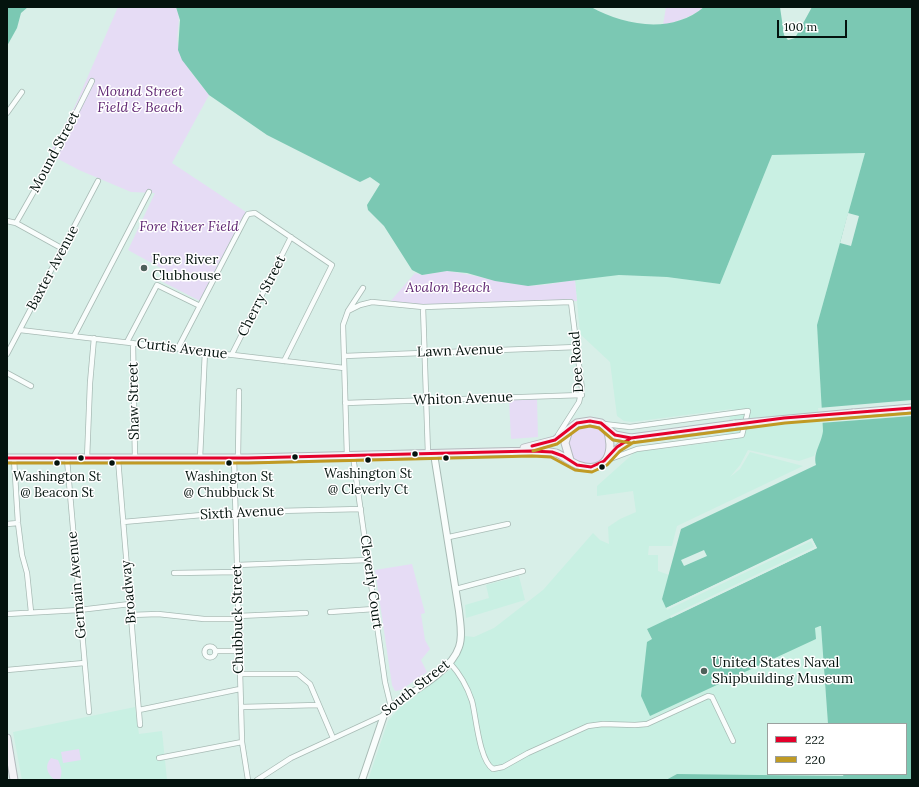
<!DOCTYPE html>
<html>
<head>
<meta charset="utf-8">
<style>
  body { margin:0 }
  #map { position:relative; width:919px; height:787px; overflow:hidden; background:#d8efe8; font-family:Lora,serif }
  canvas { display:block }
  .frame { position:absolute; inset:0; border:8px solid #04130e; pointer-events:none }
  .legend { position:absolute; left:767px; top:723px; width:140px; height:52px; box-sizing:border-box; background:#fff; border:1px solid #9ba19f; margin:0; padding:5px 7px; list-style:none; font-size:12px; color:#04130e }
  .legend li { display:flex; align-items:center; gap:8px; height:20px }
  .legend b { width:20px; border:1px solid #9ba19f }
  .scale { position:absolute; left:777px; top:20px; width:70px; height:18px; box-sizing:border-box; border:2px solid #04130e; border-top:0; padding-left:5px; font-size:12px; line-height:14px; white-space:nowrap; color:#04130e; -webkit-text-stroke:3px #fff; paint-order:stroke }
</style>
</head>
<body>
<div id="map">
<canvas width="919" height="787"></canvas>
<div class="frame"></div>
<ul class="legend">
<li><b style="height:5px;background:#e4002b"></b>222</li>
<li><b style="height:5px;background:#c09a24"></b>220</li>
</ul>
<div class="scale">100 m</div>
</div>
<script>
const ctx = document.querySelector('canvas').getContext('2d');
ctx.lineJoin = 'round';
function fillPath(path, color) { ctx.fillStyle = color; ctx.fill(path, 'evenodd'); }
function strokePath(path, color, width, dash) { ctx.strokeStyle = color; ctx.lineWidth = width; ctx.lineCap = dash ? 'butt' : 'round'; ctx.setLineDash(dash || []); ctx.stroke(path); }
function write(font, color, halo, rows, align = 'center') {
  ctx.font = font + ' Lora,serif'; ctx.lineWidth = 3; ctx.setLineDash([]); ctx.textBaseline = 'middle'; ctx.strokeStyle = halo; ctx.fillStyle = color; for (const [text, x, y, turn = 0] of rows) {
    ctx.save(); ctx.translate(x, y); ctx.rotate((+turn || 0) * Math.PI / 180); ctx.textAlign = isNaN(turn) ? turn : align; if (halo) ctx.strokeText(text, 0, 0); ctx.fillText(text, 0, 0); ctx.restore();
  }
}
fillPath(new Path2D(`
  M865,153L817,325L823,431L821,441L814,456L799,461L748,450L740,465L730,477L740,469L750,452L803,466L677,526L672,546H649L648,555H658V571L669,575L662,599L812,538L817,548L647,629L652,640L821,626L828,724H768V774H844V776L677,774L666,780H368L388,721L402,705L450,670L460,653L465,636L474,637L494,628L543,590L593,533L600,540L609,544L608,527L620,519L636,512L633,491L597,496V486L635,452L724,441L732,409L632,422L624,421L617,416L610,362L580,334L575,280L619,275L667,277L720,284L772,155Z
  M519,576L525,600L466,618L465,605L489,598L486,585Z
  M135,707L139,734L162,731L167,780H22L13,732Z`), '#c9f0e3');
fillPath(new Path2D(`
  M118,7H176C182,22 176,30 178,44C182,65 197,79 209,95L172,163L246,212L200,301L161,281L166,271L128,250L155,193L131,192L79,170L49,154L75,106Z
  M666,7H704C692,17 678,21 663,25Z
  M447,271C474,274 499,283 526,285C541,287 559,282 575,280L577,301L423,307L388,304L415,273L422,275Z
  M537,399L538,437L511,439L509,400Z
  M568 444a20 20 0 1 1 40 0a20 20 0 1 1-40 0Z
  M412,564L425,613L421,614L425,640L430,649L421,660L427,672L401,690L395,691L392,685L375,570Z
  M79,749L81,760L63,763L61,752Z
  M51,758L58,760C61,767 63,772 60,779L55,780C47,774 44,766 51,758Z`), '#e6dcf5');
fillPath(new Path2D(`
  M7,7H28L21,13L17,28L7,46Z
  M176,7H591C625,26 672,34 704,7H780L784,35L788,40L795,38L812,7H912V780H666L677,774L843,776L844,774H906V724H828L821,626H820L815,628L816,639L650,716L641,696L647,642L652,639L647,629L817,548L812,539L666,608L662,599L681,529L816,465C813,452 821,445 823,431L817,325L865,153L772,155L720,284L667,277L619,275L528,286L495,281L467,273L447,271L422,275L412,270L384,226L368,210L367,205L380,184L370,177L360,182L267,135L209,95L182,60L178,50L180,20Z`), '#7bc8b3');
fillPath(new Path2D(`
  M848,213L859,216L851,246L840,243Z
  M912,400V416L820,423L818,408Z
  M812,538L817,548L671,618L670,616L814,547L811,541L667,610L666,608Z
  M704,550L707,556L684,566L681,560Z`), '#d8efe8');
const minor = new Path2D(`
  M7,113L22,92
  M7,221L16,223L63,249
  M16,223L57,151L92,81
  M423,307L428,454
  M348,311L360,305L372,302L423,307L571,302L582,389L579,402L558,435
  M20,330L344,368
  M74,336L149,192
  M127,342L157,285L200,306
  M133,343L135,459
  M178,348L246,217L248,214L255,213L332,265L284,361
  M7,354L98,181
  M232,354L291,237
  M344,356L577,347
  M7,373L31,386
  M345,403L582,395
  M604,424L630,427L748,411L742,435L637,449L605,461
  M347,456L343,325L348,311L363,288
  M353,456L385,682L391,707
  M200,458L205,351
  M234,458L242,742L248,780
  M238,458L239,391
  M14,459L18,523L22,555L27,573L31,612
  M67,459L89,712
  M87,459L90,383L94,338
  M118,459L140,725
  M123,522L236,512L361,509
  M7,524L18,523
  M449,537L508,524
  M237,565L368,560
  M174,573L238,572
  M456,589L523,571
  M330,612L374,609
  M7,614L79,610L130,604
  M131,615L158,614L204,619H239
  M238,616L306,613
  M204.5 652a5.5 5.5 0 1 1 11 0a5.5 5.5 0 1 1-11 0Z
  M215,651H239
  M450,663C460,674 467,686 472,701C476,716 479,760 493,769L503,767L528,753L588,726L603,724L635,725L647,724L708,696L712,697L733,741
  M7,670L84,663
  M240,674H298L310,684L333,738
  M241,707L318,705
  M139,710L240,689
  M159,758L242,742
  M257,780L291,758L384,715`);
const secondary = new Path2D(`
  M362,780L384,715L391,707C411,692 451,672 459,647C463,636 460,622 459,611L434,454`);
const primary = new Path2D(`
  M853,413L912,408
  M569,430L565,443L570,460
  M524,448L555,440L577,423L590,421L601,423L615,435L631,438L735,424
  M611,454L631,438
  M7,458H248L532,451C540,451 548,451 556,453C564,456 570,462 578,465C607,475 616,451 606,427
  M7,738L14,780`);
strokePath(minor, '#a8bbb5', 6);
strokePath(secondary, '#a8bbb5', 8);
strokePath(primary, '#b4babe', 9);
strokePath(minor, '#f9fdfc', 4.5);
strokePath(secondary, '#f9fdfc', 6);
strokePath(primary, '#f3f3f6', 7);
const primaryBridge = new Path2D(`
  M735,424L853,413`);
strokePath(primaryBridge, '#b4babe', 9, []);
strokePath(primaryBridge, '#f3f3f6', 7);
strokePath(new Path2D(`
  M532,446L555,440L577,423L590,421L601,423L615,435L631,438L784,418L912,408
  M7,458H248L532,451L552,452L563,456L577,465L591,467L604,461L617,447L631,438`), '#e4002b', 3);
strokePath(new Path2D(`
  M533,451L557,444L579,428L590,426L599,428L613,440L631,443L785,423L912,413
  M7,463H248L532,456L551,457L575,470L592,472L607,465L620,451L634,442`), '#c09a24', 3);
for (const [x, y, r, color] of [
  [144,268,4,"#4e605a"],
  [415,454,3.5,"#04130e"],
  [295,457,3.5,"#04130e"],
  [81,458,3.5,"#04130e"],
  [446,458,3.5,"#04130e"],
  [368,460,3.5,"#04130e"],
  [57,463,3.5,"#04130e"],
  [112,463,3.5,"#04130e"],
  [229,463,3.5,"#04130e"],
  [602,467,3.5,"#04130e"],
  [704,671,4,"#4e605a"]
]) { const dot = new Path2D(); dot.arc(x, y, r, 0, 2 * Math.PI); ctx.fillStyle = color; ctx.fill(dot); strokePath(dot, '#fff', 1.5); }
write('13px', '#04130e', '#fff', [
  ["Washington St",368,474],
  ["@ Cleverly Ct",368,490],
  ["Washington St",57,477],
  ["@ Beacon St",57,493],
  ["Washington St",229,477],
  ["@ Chubbuck St",229,493]
]);
write('italic 14px', '#602773', '#fff', [
  ["Mound Street",140,92],
  ["Field & Beach",140,108],
  ["Fore River Field",189,227],
  ["Avalon Beach",448,288]
]);
write('14px', '#04130e', '#fff', [
  ["Mound Street",55,152,-62],
  ["Baxter Avenue",53,268,-62],
  ["Cherry Street",262,296,-63],
  ["Curtis Avenue",182,349,7],
  ["Lawn Avenue",460,351,-2],
  ["Dee Road",577,362,-94],
  ["Whiton Avenue",463,399,-2],
  ["Shaw Street",134,401,-91],
  ["Sixth Avenue",242,513,-3],
  ["Cleverly Court",371,582,82],
  ["Germain Avenue",77,585,-95],
  ["Broadway",129,592,-95],
  ["Chubbuck Street",238,619,-91],
  ["South Street",416,688,-38]
]);
write('14px', '#04130e', '#fff', [
  ["Fore River",152,260],
  ["Clubhouse",152,276],
  ["United States Naval",712,663],
  ["Shipbuilding Museum",712,679]
], 'left');
</script>
</body>
</html>
